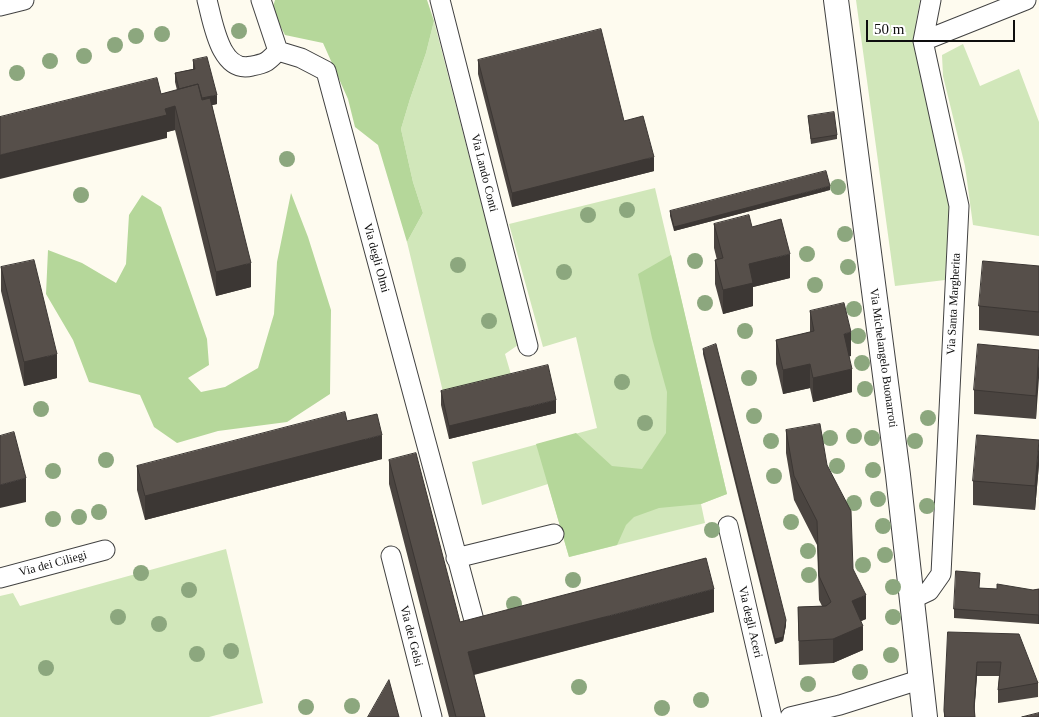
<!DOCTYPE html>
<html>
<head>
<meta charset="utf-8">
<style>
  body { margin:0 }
  #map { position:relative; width:1039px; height:717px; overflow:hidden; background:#fefbef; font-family:Georgia,serif }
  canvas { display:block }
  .scale { position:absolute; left:866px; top:20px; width:149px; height:22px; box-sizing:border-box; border:2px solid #0e0e0e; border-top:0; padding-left:6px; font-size:15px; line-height:18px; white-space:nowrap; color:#0e0e0e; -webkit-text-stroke:4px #fff; paint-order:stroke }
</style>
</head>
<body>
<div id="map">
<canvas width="1039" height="717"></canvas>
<div class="scale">50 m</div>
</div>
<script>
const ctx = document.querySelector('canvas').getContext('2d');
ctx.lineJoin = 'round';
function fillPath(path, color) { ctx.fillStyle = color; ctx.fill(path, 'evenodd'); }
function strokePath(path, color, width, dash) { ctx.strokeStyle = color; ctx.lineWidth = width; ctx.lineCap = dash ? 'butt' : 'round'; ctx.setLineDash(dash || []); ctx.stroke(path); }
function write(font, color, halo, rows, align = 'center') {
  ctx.font = font + ' Georgia,serif'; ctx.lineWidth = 5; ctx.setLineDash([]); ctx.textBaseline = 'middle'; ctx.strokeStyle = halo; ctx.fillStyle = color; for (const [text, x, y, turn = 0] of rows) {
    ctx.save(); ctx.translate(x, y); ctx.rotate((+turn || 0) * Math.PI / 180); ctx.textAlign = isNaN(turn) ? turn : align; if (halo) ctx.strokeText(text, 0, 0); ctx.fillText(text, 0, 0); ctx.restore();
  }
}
fillPath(new Path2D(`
  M856,0H920L916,23L919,58L950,194L945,280L895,286Z
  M434,21L518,345L505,354L512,378L443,392L407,242L423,213L413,182L401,129L410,99L426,53Z
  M963,44L980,86L1019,69L1039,122V236L973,225L965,166L943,76L942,55Z
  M655,188L727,494L701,504L705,523L569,557L548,484L482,505L472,462L597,428L576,337L543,347L509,224Z
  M226,549L263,703L209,717H0V596L13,593L20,606Z`), '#d1e7ba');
fillPath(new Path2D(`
  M275,0H427L434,21L426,53L410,99L401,129L413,182L423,213L407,242L378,145L355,127L348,99L323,43L285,35L272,10Z
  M291,193L308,237L331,310L330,394L287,422L218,431L177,443L154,427L140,395L89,382L73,340L46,294L48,250L82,263L116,283L126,264L129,215L142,195L161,207L207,339L209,365L188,378L201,392L225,387L258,368L274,314L277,262Z
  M671,255L727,494L701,504L659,508L634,517L626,525L617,545L569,557L536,444L576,433L612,466L642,469L666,433L667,392L652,338L638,274Z`), '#b5d79a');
const minor = new Path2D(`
  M207,0C213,22 220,74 252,66C267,63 267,62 278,51L261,0
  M440,0L528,346
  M0,6L24,0
  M923,41L1026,0
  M278,51L301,58L326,71L475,624
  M728,526L772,717
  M391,556L432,717
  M456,558L554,534
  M0,578L105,550
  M912,599L929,591L941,574L959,206L923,41L931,0
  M790,717L840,705L922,679`);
const tertiary = new Path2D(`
  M836,0L898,475L925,717`);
strokePath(minor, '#414141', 21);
strokePath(tertiary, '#414141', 26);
strokePath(minor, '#fff', 19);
strokePath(tertiary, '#fff', 24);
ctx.fillStyle = '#8ca77e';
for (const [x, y] of [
  [239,31],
  [162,34],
  [136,36],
  [115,45],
  [84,56],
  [50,61],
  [17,73],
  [287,159],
  [838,187],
  [81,195],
  [627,210],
  [588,215],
  [845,234],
  [807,254],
  [695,261],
  [458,265],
  [848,267],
  [564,272],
  [815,285],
  [705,303],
  [854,309],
  [489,321],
  [745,331],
  [858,336],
  [862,363],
  [749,378],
  [622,382],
  [865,389],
  [41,409],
  [754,416],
  [928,418],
  [645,423],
  [854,436],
  [830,438],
  [872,438],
  [771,441],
  [915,441],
  [106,460],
  [837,466],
  [873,470],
  [53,471],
  [774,476],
  [878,499],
  [854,503],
  [927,506],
  [99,512],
  [79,517],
  [53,519],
  [791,522],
  [883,526],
  [712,530],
  [808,551],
  [885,555],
  [863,565],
  [141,573],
  [809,575],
  [573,580],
  [893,587],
  [189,590],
  [514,604],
  [118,617],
  [893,617],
  [159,624],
  [231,651],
  [197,654],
  [891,655],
  [46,668],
  [860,672],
  [808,684],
  [579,687],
  [701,700],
  [352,706],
  [306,707],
  [662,708]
]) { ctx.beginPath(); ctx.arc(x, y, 8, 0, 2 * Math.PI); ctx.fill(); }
fillPath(new Path2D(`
  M193,60L217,104L212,105L251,287L216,296L175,130L167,132V138L161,94L177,90L175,82V73L193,69Z
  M478,60L624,121L654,171L512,207L478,74Z
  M808,116L837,135V139L811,144Z
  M830,190L674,231L670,216V211Z
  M714,224L752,227L790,278L753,287V306L723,314L715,284V260H717L714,248Z
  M1039,266V336L979,330V306Z
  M1,267L57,378L24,386L1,291Z
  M810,311L851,356H849L852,392L813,402L810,388L783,394L776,364V340L810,332Z
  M703,349L786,625L783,641L775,644L703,354Z
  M1039,350L1036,419L974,414V390Z
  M441,391L556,413L449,439L441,405Z
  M347,421L382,459L145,520L137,490V466Z
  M786,430L827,465L853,569L866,619L861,621L863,650L833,663L799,665L798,607L822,606L819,600L817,545L794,500L786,453Z
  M389,460L460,622L714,612L474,675L485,717H449L389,484Z
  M1039,464L1035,510L973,505V481Z
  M980,588L997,589L1033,590L1039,589L1038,624L954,618V609Z
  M948,632L1038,683V697L998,703V690L999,676H977L974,712L975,717H944Z`), '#4a4440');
fillPath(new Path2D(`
  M217,95V104L183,112V103Z
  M175,106V130L167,132V138L0,179V155Z
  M654,157V171L512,207V193Z
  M830,186V190L674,231V227Z
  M790,254V278L753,287V306L723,314V290L749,264Z
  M251,263V287L216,296V272Z
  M851,332V356L844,358V334Z
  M57,354V378L24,386V362Z
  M1039,355V378L1036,419V396Z
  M810,364V388L783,394V370Z
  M852,369V392L813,402V378Z
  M556,400V413L449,439V426Z
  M382,435V459L145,520V496Z
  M1039,440V464L1035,510V486Z
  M26,478V502L0,508V485Z
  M714,589V612L468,676V652Z
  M866,595V619L852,625V601Z
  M1038,615H1039V624H1038Z
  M786,620V625L783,641L775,644V639Z
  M863,626V650L833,663V639Z
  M977,662V676L974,717V707Z`), '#3c3734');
const building = new Path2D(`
  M601,29L624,121L643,116L654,157L512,193L478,60Z
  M207,57L217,95L202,98L198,84L179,89L175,73L195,69L193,60Z
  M157,78L161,94L198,84L202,100L210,98L251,263L216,272L175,106L165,109L167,115L0,155V117Z
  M834,112L837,135L811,139L808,116Z
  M826,171L830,186L674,227L670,211Z
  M749,215L752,227L781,219L790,254L749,264L753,283L723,290L715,260L723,258L714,224Z
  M34,260L57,354L24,362L1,267Z
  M983,261L1039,266V312L979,306Z
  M844,303L851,332L844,334L852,369L813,378L810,364L783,370L776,340L814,331L810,311Z
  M716,344L786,620L783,637L775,639L703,349Z
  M978,344L1039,350L1036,396L974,390Z
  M548,365L556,400L449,426L441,391Z
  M345,412L347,421L377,414L382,435L145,496L137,466Z
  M820,424L827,465L851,511L853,569L866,595L852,601L863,626L833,639L799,641L798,607L826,606L831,602L819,576L817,521L794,476L786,430Z
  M14,432L26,478L0,485V436Z
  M977,435L1039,440L1035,486L973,481Z
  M416,453L460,622L706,558L714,589L468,652L485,717H456L389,460Z
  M956,571L980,573L979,588L997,589V584L1033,590L1039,589V615L954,609Z
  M948,632L1019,634L1038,683L998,690L1001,662H977L974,707L975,717H945L944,711Z
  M389,680L399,717H368Z
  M1039,713V717H1022Z`);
fillPath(building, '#564f4a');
strokePath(building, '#3c3734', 1);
write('12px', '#0e0e0e', '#fff', [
  ["Via Lando Conti",484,173,76],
  ["Via degli Olmi",376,258,75],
  ["Via Santa Margherita",954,304,-87],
  ["Via Michelangelo Buonarroti",883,358,82],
  ["Via dei Ciliegi",53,564,-15],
  ["Via degli Aceri",750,622,77],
  ["Via dei Gelsi",411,636,76]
]);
</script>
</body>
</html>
